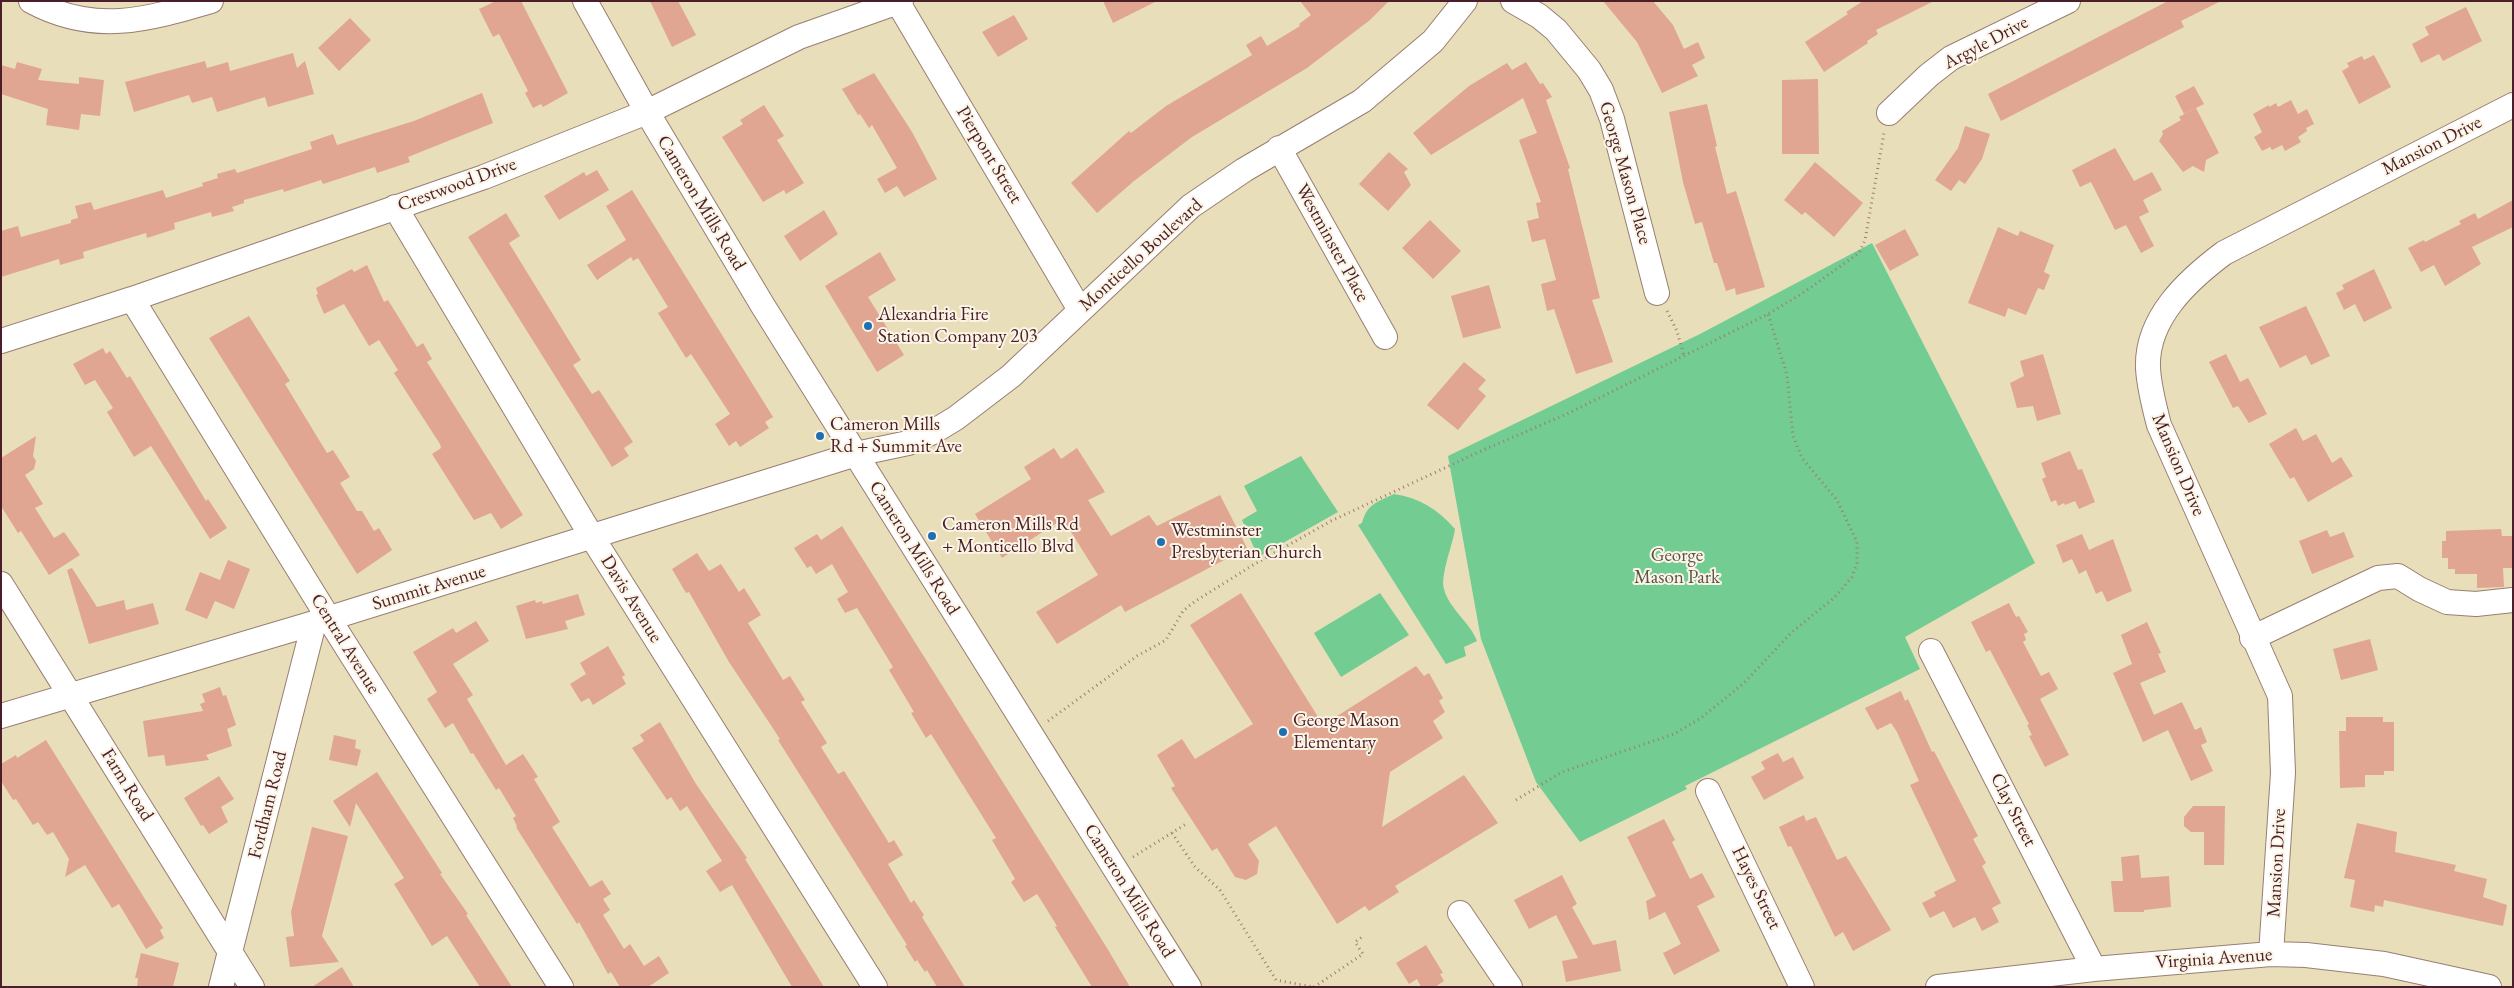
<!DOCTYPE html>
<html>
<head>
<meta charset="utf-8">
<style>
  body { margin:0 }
  #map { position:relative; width:2514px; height:988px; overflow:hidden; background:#e8deb9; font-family:"EB Garamond",serif }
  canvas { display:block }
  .frame { position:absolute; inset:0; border:2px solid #4a1f2b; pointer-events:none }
</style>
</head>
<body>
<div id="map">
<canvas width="2514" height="988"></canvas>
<div class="frame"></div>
</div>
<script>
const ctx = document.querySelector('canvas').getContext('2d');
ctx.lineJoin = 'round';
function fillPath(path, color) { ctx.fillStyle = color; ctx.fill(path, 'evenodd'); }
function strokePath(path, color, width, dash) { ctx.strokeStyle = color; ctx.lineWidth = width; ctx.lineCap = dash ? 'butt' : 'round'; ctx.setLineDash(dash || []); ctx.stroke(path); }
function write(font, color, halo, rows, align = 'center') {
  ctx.font = font + ' "EB Garamond",serif'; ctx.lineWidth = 4; ctx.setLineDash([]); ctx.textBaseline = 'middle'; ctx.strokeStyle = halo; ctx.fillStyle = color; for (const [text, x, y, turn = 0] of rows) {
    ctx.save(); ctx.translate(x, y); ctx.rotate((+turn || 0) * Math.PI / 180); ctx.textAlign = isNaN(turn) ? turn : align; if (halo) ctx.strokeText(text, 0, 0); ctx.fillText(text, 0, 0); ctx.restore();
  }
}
fillPath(new Path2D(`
  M1872,243L2035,563L1905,637L1920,669L1685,786L1687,789L1580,842L1536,782L1481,639L1448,456L1700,334Z
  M1301,456L1338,512L1258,557L1242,520L1257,511L1244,486Z
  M1394,494C1419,498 1438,509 1455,529C1453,544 1440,575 1444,589C1449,609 1470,622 1477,641L1464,647L1466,656L1446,664L1358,525L1362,523C1367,504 1377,502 1394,494Z
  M1380,593L1409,635L1341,677L1314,633Z`), '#73cc92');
fillPath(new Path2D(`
  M496,1H521L568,93L543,107L541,104L533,108L525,93L528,91L499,34L493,37L479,9Z
  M650,1H678L696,35L672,47Z
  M1103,1H1157L1113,23Z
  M1300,1H1389L1370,20L1307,68L1192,137L1134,181L1097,213L1071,183L1129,131L1131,133L1166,106L1252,55L1246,45L1261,36L1267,46L1300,26L1299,24L1311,15Z
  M1603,1H1653L1673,25L1684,49L1698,42L1705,58L1692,65L1698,76L1662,93L1637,42Z
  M1863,1H1934L1876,30L1878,34L1867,41L1868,43L1824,72L1805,42L1848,14L1846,12Z
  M2168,1H2221L2181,21L2184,27L2001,121L1988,94Z
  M2466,7L2482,41L2443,61L2439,54L2421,63L2412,44L2429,35L2425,27Z
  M1014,15L1028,39L998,57L982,32Z
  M350,18L371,40L339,71L318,48Z
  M293,53L297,68L305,61L314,94L268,107L265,97L217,112L212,97L192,103L189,95L134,112L125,82L205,61L207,68L228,62L230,71Z
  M2374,55L2391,87L2359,104L2342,71L2349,67L2347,63L2362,56L2364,60Z
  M17,62L42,69L38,80L79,84V77L104,80L100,116L81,114L79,130L46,125L48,109L1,94V65L15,69Z
  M1526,62L1540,84L1543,83L1552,97L1546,100L1570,168L1568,169L1600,298L1592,300L1613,362L1576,374L1554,309L1547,311L1541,284L1556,280L1547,246L1545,239L1532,242L1527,221L1539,218L1536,203L1541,202L1519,140L1537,133L1523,98L1431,155L1413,133L1469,86L1507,63L1512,70Z
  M874,73L912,132L937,179L904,197L897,186L885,193L877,179L897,168L872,125L869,128L860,114L858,115L842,89Z
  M1818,79L1819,154H1782V80Z
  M2194,86L2204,104L2184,114L2175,96Z
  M482,93L493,123L408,157L410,162L377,173L375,167L323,184L321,180L284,192L283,189L244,200V203L232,207L234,211L212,217L211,212L174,223L175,229L147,238L146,233L83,252L84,258L60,265L59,259L1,277V231L18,226L21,237L71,223V220L78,218L75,206L91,202L94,210L163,190L166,198L203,186L202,183L218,178L217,174L235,169L237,173L312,149L310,142L333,134L337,145L414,121Z
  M2291,100L2298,114L2307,109L2314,124L2306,128L2307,131L2298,137L2301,142L2285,151L2282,145L2272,150L2270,147L2262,151L2254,137L2262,132L2253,114L2269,105V107L2276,103L2278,107Z
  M1707,104L1717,146L1715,147L1727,194L1736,191L1765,287L1736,295L1735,288L1726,291L1717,263H1714L1702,222L1695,224L1683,182L1669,112Z
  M764,105L784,136L777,140L804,183L786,194L784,190L763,202L722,137L743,124L740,120Z
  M2196,108L2219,153L2206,160L2204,172L2193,166L2183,172L2159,141L2163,134L2162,131L2181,120L2179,117Z
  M1965,126L1990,134L1982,159L1965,184L1959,180L1951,191L1935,180L1958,148Z
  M2115,148L2134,181L2152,172L2162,190L2143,200L2149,212L2139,217L2154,246L2141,253L2126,225L2115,230L2091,182L2080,187L2072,170Z
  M1389,152L1408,169L1404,172L1411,185L1388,211L1359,184Z
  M1815,162L1863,203L1834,237L1805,212L1802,215L1784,200Z
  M597,170L609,190L559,220L544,196L584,172L586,176Z
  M632,190L773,417L765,422L769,428L740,447L736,441L729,446L715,424L730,414L691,354L686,358L658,313L668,307L638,258L633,261L631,257L597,280L587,265L626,240L606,206Z
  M2513,200V227L2472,247L2481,264L2445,286L2434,265L2421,272L2408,248L2424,240L2425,242L2461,224L2459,221L2475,213L2478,219Z
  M824,210L838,234L800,261L784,236Z
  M506,213L520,236L509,243L581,360L573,365L592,394L599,390L633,442L624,448L629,456L612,467L468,237Z
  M1430,220L1461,251L1433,279L1402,248Z
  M1998,227L2018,236L2020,231L2054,245L2044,272L2050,275L2044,290L2038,288L2026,315L2008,308L2005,317L1968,303Z
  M1905,229L1919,255L1890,271L1875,245Z
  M880,252L896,280L868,297L904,355L877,372L825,286Z
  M367,265L384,302L388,300L417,347L423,343L432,359L427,362L523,515L501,529L491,513L474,520L463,503L432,454L441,448L440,444L394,373L398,370L379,340L369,346L344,304L324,314L316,295L318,294L316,288L352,269L354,272Z
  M2374,269L2392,308L2364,322L2355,304L2344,310L2336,293L2344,289L2342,285Z
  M1489,285L1501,328L1463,338L1451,296Z
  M2306,306L2330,356L2311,365L2306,355L2280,368L2259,327Z
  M249,316L290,381L285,384L327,453L333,450L350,477L340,483L357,511H362L374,531L379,528L392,550L357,574L209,338Z
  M103,348L106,354L110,351L127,378L130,376L206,501L208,499L227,528L210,539L151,446L134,457L107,412L113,408L95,380L85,385L73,364Z
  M2043,354L2061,414L2037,421L2033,406L2017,408L2010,383L2024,376L2020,361Z
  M2226,354L2240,382L2248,378L2267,414L2249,423L2238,406L2233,408L2209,362Z
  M1464,362L1486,380L1478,389L1486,396L1458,430L1427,405Z
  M2296,428L2303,441L2316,434L2332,463L2341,457L2353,476L2308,502L2294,477L2290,479L2269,444Z
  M36,436L33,456L36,461L34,469L25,475L43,504L35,508L54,538L64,532L80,555L49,575L21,531L18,533L1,506V458Z
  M1054,448L1061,459L1077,448L1105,492L1088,500L1111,536L1149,515L1157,526L1220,495L1247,548L1125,612L1121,605L1057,644L1036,612L1098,575L1063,519L1002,558L975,514L1031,479L1024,467Z
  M2070,451L2078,470L2082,469L2095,502L2079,509L2075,501L2065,505L2064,503L2058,506L2056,500L2051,502L2042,479L2046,477L2041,463Z
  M842,526L1107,948L1130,987H1092L1055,927L1057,926L1039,897L1037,894L1024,902L1011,882L1015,879L992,840L996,838L931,734L926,738L911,713L914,712L889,670L893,667L857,608L845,613L837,599L848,592L832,564L816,574L811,566L807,568L794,548L817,534L821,540Z
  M2501,529L2502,536H2513V568H2503L2504,587L2477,588V574H2455V569H2448V558H2442V541H2446V531Z
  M2327,530L2330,537L2344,532L2354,557L2312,574L2299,541Z
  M2082,534L2089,550L2113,539L2132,591L2107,602L2102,591L2096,594L2086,570L2079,574L2072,559L2063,563L2056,545Z
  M697,553L709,571L721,564L739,592L744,588L761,615L748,623L783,680L790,676L805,700L801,702L827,743L821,747L838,774L844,771L889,843L894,840L903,855L888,864L911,903L914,900L924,915L922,917L965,987H937L927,970L925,972L917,960L915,962L905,946L907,945L778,740L780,739L729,662L689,592L686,593L672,569Z
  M228,560L250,569L234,609L215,601L207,619L185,610L200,572L220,580Z
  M72,568L97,607L124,600L126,610L153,603L159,624L89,644L67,570Z
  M1241,593L1323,725L1416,666L1424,676L1429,673L1443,698L1439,701L1445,712L1433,721L1443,738L1390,772L1382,827L1464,775L1498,823L1395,886L1399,892L1369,911L1365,906L1337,924L1276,826L1248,844L1259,861L1257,874L1246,880L1235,877L1217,848L1212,851L1171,788L1175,786L1157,755L1182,739L1195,759L1253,724L1190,625Z
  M578,594L585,615L565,621L568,629L526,639L516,606L535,600L536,603L542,601L543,604Z
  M2009,603L2016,617L2019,616L2028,632L2024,634L2026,640L2023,642L2041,676L2049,672L2058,689L2040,699L2069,755L2045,767L2029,736L2032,735L2027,725L2029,724L1990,650L1986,652L1971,622Z
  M476,621L489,641L453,664L473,695L467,699L506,765L523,754L538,777L534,779L560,822L552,827L590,887L602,880L611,894L603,899L610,910L603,915L624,949L630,944L644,966L659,956L669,973L648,987H620L611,972L608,974L579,922L577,924L516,827L517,826L513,818L516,816L499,788L496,790L473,753L471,754L453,723L445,728L427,699L437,692L413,652L453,628L456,633Z
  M2147,622L2161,653L2158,654L2166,672L2140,683L2154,715L2182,702L2195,730L2201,727L2207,742L2201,745L2213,771L2191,781L2168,730L2143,742L2113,673L2132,664L2121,635Z
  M2370,639L2378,670L2341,680L2333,649Z
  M608,646L625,675L622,677L626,684L593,705L589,698L581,702L570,684L586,674L580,663Z
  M220,687L223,696L226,695L236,725L227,729L232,746L206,755L209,760L166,766L164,755L148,757L143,721L203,711L200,704L205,702L202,694Z
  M1901,691L1905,701L1908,699L1932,752L1934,751L1978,836L1973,839L1986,863L1982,866L2001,903L1992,908L1999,922L1982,931L1975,917L1953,928L1944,911L1930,918L1922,903L1936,896L1934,892L1956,881L1910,785L1919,781L1897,732L1891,723L1877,730L1865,708Z
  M2346,717H2383V722H2394V771H2384V775H2365V787L2340,788L2339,731H2346Z
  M660,722L696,784L747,858L745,859L824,987H792L732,885L720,892L706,871L722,861L687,806L680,811L671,797L667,800L632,748L644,741L640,735Z
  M334,735L356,740L355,748L361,750L357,766L329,760Z
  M46,740L163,928L160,930L164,938L146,949L119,904L112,908L85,865L65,877L69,859L53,832L47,835L38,822L33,825L16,799L13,800L1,781V764L16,755L17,758Z
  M1778,753L1783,762L1793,757L1804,778L1764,800L1751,777L1765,769L1761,762Z
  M377,772L442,873L440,874L468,914L466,915L512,987H480L447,936L432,946L394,884L404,878L356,803L350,827L333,801Z
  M219,776L234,799L221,807L228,822L209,834L203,825L201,826L184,798Z
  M2193,806H2225L2224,865H2204V832H2191L2184,826V817Z
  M1804,815L1806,821L1816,817L1837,860L1846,856L1891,930L1853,951L1843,932L1835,937L1791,846L1788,847L1779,827Z
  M1664,819L1675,840L1672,842L1690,879L1702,873L1715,897L1697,906L1720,951L1674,975L1663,953L1681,944L1665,912L1649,920L1646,901L1656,896L1627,837Z
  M2357,823L2397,832L2395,852L2456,865L2454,871L2487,879L2483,897L2507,905L2503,926L2384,900L2383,907L2375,905L2374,912L2350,907L2355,880L2344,878Z
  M312,827L348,836L322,936L339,962L290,967L286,937L294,936L291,912Z
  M2139,855L2141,878L2169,876L2171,907L2144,910V912H2114L2111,881H2123L2121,857Z
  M1562,875L1577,904L1572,907L1593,945L1616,940L1621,971L1566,982L1562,961L1578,958L1556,915L1529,929L1514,900Z
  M1426,945L1443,973L1440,974L1444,981L1435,987H1421L1417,979L1409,984L1396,963Z
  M141,953L179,963L173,987H137L138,978H135Z
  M342,967L354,987H312Z`), '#e0a692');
const minor = new Path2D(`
  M31,1C94,35 146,20 211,1
  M585,1L647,112L763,306L1189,987
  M897,1L1080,310
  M1513,1L1539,16L1556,30L1589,70L1601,90L1612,119L1657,293
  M1889,113L1929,75L1951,58L2068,1
  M1279,148L1385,337
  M395,207L592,537L875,987
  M132,299L329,619L561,987
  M1,341L132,299L484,177L647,112L799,37L901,1
  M1,584L252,987
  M2252,638L2378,578L2398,576L2419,589L2447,602L2476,604L2513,600
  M1931,651L2094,969
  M1,716L314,623L856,454L908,443L933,432L956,418L1011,376L1191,206L1244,170L1362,101L1433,41L1465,1
  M1708,791L1802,987
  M1460,913L1510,987
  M2271,954L2283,773L2280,696L2159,425C2154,406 2149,387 2148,368C2146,318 2188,280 2224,253L2513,105
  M221,987L314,623
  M1938,987L2094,969L2271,954L2306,955L2384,964L2489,987`);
strokePath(minor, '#997e72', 26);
strokePath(new Path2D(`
  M1667,311L1677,331L1684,356
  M1048,721L1137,656L1166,640L1183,611L1194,602L1253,565L1331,521L1481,451L1569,413L1768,314L1800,295L1859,253L1865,240L1884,133
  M1516,800L1562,772L1674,734L1701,718L1744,683L1791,633L1835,597L1852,577L1857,563V542L1837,500L1802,458L1793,436L1787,375L1768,314
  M1172,833L1195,867L1220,890L1276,980L1313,987
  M1133,857L1186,824
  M1314,987L1363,954L1355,942L1362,937`), '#997e72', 3, [1, 4]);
strokePath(minor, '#fff', 24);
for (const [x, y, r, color] of [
  [868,326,5,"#1f6fb2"],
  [820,436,5,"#1f6fb2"],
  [932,536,5,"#1f6fb2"],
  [1161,542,5,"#1f6fb2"],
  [1283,732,5,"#1f6fb2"]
]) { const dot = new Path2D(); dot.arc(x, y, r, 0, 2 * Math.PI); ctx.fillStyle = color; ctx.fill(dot); strokePath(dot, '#fcf5e5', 2); }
write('19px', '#4a1f2b', '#fcf5e5', [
  ["Argyle Drive",1986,43,-28],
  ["Mansion Drive",2432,146,-27],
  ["Pierpont Street",989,155,59],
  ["George Mason Place",1625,173,74],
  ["Crestwood Drive",457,185,-20],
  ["Cameron Mills Road",701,203,59],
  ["Westminster Place",1332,243,61],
  ["Monticello Boulevard",1141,255,-42],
  ["Mansion Drive",2178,465,67],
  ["Cameron Mills Road",914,548,58],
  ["Summit Avenue",429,588,-17],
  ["Davis Avenue",631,599,58],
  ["Central Avenue",345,644,58],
  ["Farm Road",127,785,58],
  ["Fordham Road",268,805,-76],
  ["Clay Street",2013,810,63],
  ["Mansion Drive",2277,863,-87],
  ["Hayes Street",1756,888,64],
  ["Cameron Mills Road",1129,891,58],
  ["Virginia Avenue",2214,959,-4]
]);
write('19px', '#4a1f2b', '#fcf5e5', [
  ["Alexandria Fire",878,315],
  ["Station Company 203",878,337],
  ["Cameron Mills",830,425],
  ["Rd + Summit Ave",830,447],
  ["Cameron Mills Rd",942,525],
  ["+ Monticello Blvd",942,547],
  ["Westminster",1171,531],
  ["Presbyterian Church",1171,553],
  ["George Mason",1293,721],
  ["Elementary",1293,743]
], 'left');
write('19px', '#56534a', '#fcf5e5', [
  ["George",1677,556],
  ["Mason Park",1677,578]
]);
</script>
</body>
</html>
